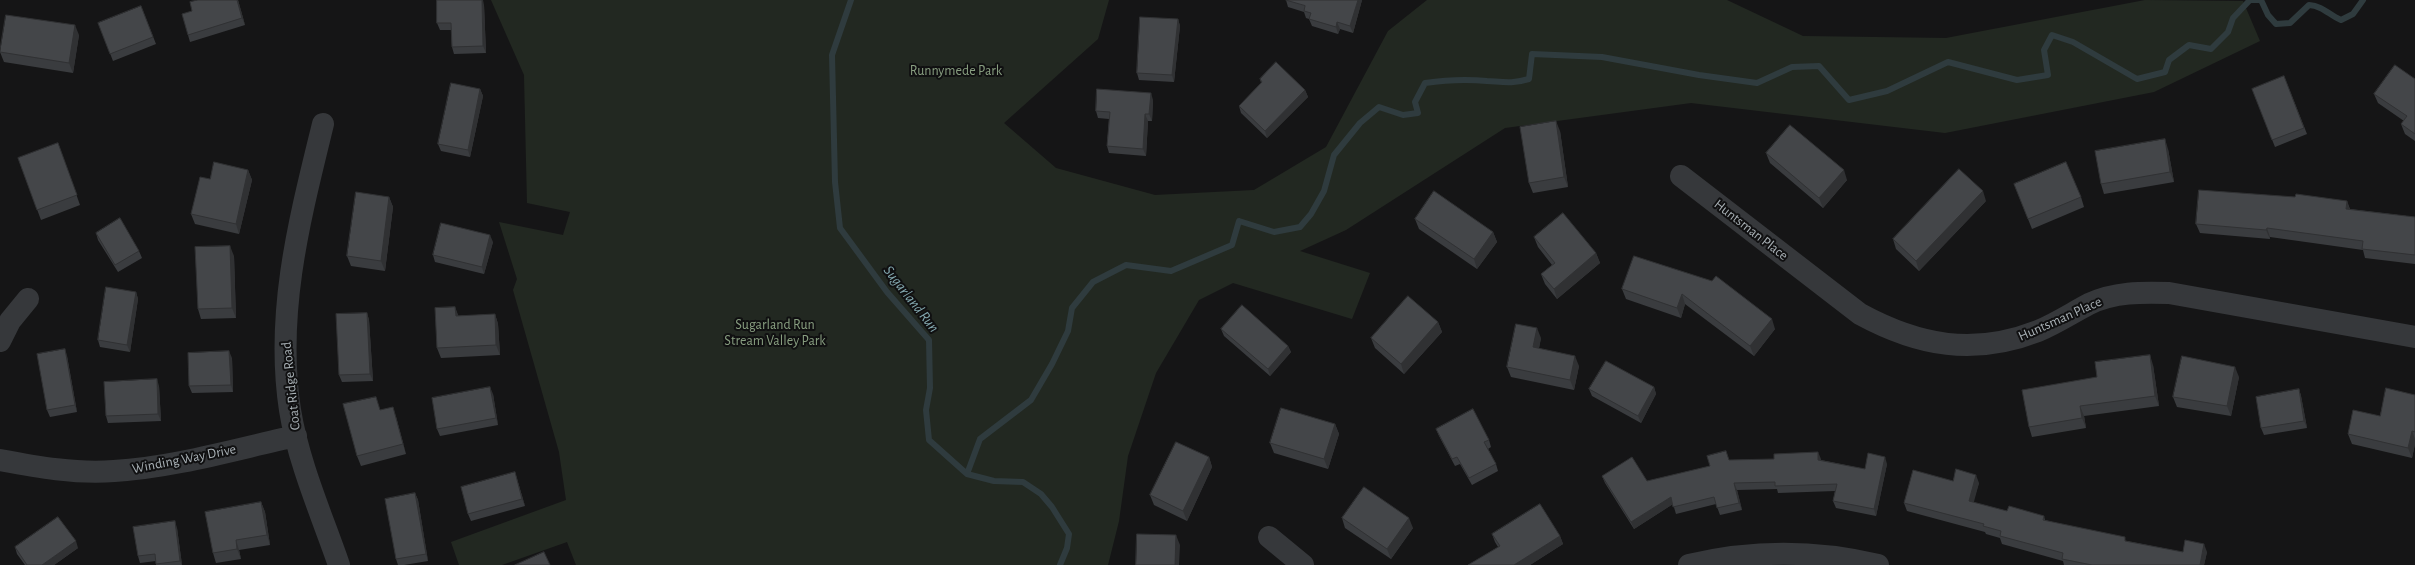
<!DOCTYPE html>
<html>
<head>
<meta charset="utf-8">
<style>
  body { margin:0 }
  canvas { display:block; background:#151516 }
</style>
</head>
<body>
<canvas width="2415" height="565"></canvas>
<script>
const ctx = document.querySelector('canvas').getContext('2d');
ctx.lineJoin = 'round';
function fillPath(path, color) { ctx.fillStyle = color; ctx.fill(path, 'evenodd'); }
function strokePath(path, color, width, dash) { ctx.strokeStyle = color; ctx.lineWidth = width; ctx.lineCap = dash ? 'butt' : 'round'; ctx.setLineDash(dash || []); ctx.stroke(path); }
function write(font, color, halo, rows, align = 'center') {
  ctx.font = font + ' "Alegreya Sans",sans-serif'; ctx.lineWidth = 4; ctx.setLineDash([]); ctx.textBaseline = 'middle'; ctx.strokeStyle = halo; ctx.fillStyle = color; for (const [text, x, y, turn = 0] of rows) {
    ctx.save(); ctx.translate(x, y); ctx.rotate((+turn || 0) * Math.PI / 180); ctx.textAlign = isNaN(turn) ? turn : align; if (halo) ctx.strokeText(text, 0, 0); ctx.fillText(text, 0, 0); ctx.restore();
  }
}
fillPath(new Path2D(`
  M491,0H1109L1098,39L1004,123L1056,168L1155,195L1254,190L1326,147L1388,31L1427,0H1727L1803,36L1946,38L2145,0L2243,1L2260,41L2154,92L1945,133L1691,103L1505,128L1346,230L1300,251L1370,273L1352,319L1233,283L1199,300L1156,373L1128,456L1119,521L1108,565H576L567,542L502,565H459L451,542L566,500L559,452L513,290L517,279L499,222L563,235L570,212L527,203L524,75Z`), '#222821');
strokePath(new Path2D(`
  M851,0L832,55L835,182L840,228L887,292L929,340L930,388L926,410L929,440L967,474L994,481L1023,482L1041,494L1052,507L1069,534L1067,548L1060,565
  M967,474L980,439L1031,400L1052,364L1068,331L1072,308L1093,282L1126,265L1171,271L1232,245L1239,221L1274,232L1300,227L1311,214L1324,191L1334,155L1360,123L1379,107L1403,115L1418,113L1415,102L1425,83C1445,80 1467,79 1487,81C1504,82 1512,84 1529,79L1532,54L1602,57L1699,75L1757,83L1792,67L1819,66L1849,100L1887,91L1948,62L2017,80L2048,75L2044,50L2052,35L2073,42L2137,79L2165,72L2169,60L2189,45L2211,49L2228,32L2233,18L2250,0H2261L2268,15L2276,24L2290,23L2309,5C2323,6 2329,15 2341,20L2353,14L2363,0`), '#2f3b3e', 6);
strokePath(new Path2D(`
  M323,124C300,218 275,312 290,410C298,461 322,516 339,565
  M1681,176L1860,314C1919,346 1974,356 2038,331C2055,324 2072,313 2089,304C2114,292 2142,292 2169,293L2415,337
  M0,341L10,321L28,299
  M0,460C37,467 76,474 114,471C176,467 236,449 296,436
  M1269,537L1303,565
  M1689,565C1752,550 1815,550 1878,565`), '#36383b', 22);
fillPath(new Path2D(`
  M198,0H238L245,25L190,42L188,35L192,11Z
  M1286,0H1362L1353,33L1340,29L1338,34L1312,26L1309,19L1306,18L1304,12L1288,7Z
  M484,5L486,53L454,54L452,47L451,30H440L437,23Z
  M141,6L156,44L113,61L101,30Z
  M1178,19L1180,26L1174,82L1139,80L1137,73Z
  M79,35L73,73L4,62L0,52Z
  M2284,76L2307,134L2275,147L2252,89Z
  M1260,79L1305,90L1308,97L1267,138L1241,113L1239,106L1261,83Z
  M2415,79V141L2405,134L2401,124L2404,121L2378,103L2374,94Z
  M480,89L483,96L470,157L441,151L438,144Z
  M1153,100L1152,121H1148L1146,156L1109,153L1107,146L1109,119L1098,118L1096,111Z
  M1560,131L1568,187L1533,193L1529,183Z
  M58,143L80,205L41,220L18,158Z
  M2168,149L2174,182L2104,194L2101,184Z
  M1766,153L1847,180L1823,208L1770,163Z
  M248,170L252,180L239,234L195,224L191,214Z
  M2014,184L2081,197L2084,207L2032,229Z
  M389,197L393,207L385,271L351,266L347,256Z
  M1986,201L1919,271L1896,249L1893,239Z
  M2347,201L2350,209L2415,217V264L2365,258L2363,250L2270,237V239L2200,233L2196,224Z
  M1415,219L1493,232L1497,242L1477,269L1419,229Z
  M96,233L139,251L142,258L118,272L98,240Z
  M1534,237L1596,253L1600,263L1557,299L1545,284L1541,274L1552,265L1538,247Z
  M493,242L484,274L435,262L433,255Z
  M234,256L236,318L201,319L198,309Z
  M1634,256L1775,329L1754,356L1685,304L1681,318L1626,299L1622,289Z
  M136,292L138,299L130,352L100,347L98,340Z
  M455,307L458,316L495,314L498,324L500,355L441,358L437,348Z
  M367,313L369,320L373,381L342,382L339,375Z
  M1438,322L1442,332L1404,374L1375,348L1371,338Z
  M1221,329L1288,346L1291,352L1270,376L1224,336Z
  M1541,338L1539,348L1579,366L1574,390L1511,377L1507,367Z
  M67,356L77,412L50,417L47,410Z
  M232,358L233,392L192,393L189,386Z
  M2153,365L2159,406L2084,416L2086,428L2032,437L2029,427L2097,377Z
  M2239,377L2231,416L2177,407L2173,397Z
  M159,386L161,421L108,423L106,416Z
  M1654,387L1656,394L1641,423L1592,396L1589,389Z
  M2299,389L2301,396L2307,428L2264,435L2261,428Z
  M493,394L498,425L440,436L437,429Z
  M2415,395V444L2412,458L2352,444L2348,434L2380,416Z
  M381,410L396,417L406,454L361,466L357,456Z
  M1335,424L1339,434L1328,469L1274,453L1270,443Z
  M1436,429L1489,440L1491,447L1488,449L1496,464L1498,471L1472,485L1460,464L1455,466L1439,436Z
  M1209,457L1212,467L1187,521L1154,505L1150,495Z
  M1821,459V460L1865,469L1887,464L1876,516L1836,508L1833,501L1835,491L1778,493L1777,489L1737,490L1742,510L1720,515L1716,504L1676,514L1673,504L1634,529L1605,483L1602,476L1647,481L1710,466L1730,460Z
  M515,472L517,479L525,506L471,521L468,514Z
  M1953,481L1979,483L1973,502L2007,511L2044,516L2045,520L2127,541L2183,552H2207L2204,565H2064L2063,561L2002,544L2000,538L1986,534L1985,532L1907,511L1904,503Z
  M415,493L418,500L428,561L404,565H398L396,559Z
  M261,502L265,512L270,545L239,550L241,559L216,563L213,553Z
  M1342,518L1413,528L1391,559L1345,528Z
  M177,528L182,565H156V561L140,563L138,556Z
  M1492,534L1560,536L1563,544L1530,565H1468L1498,547L1495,542Z
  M15,547L78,548L54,565H25L17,554Z`), '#3a3c3f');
fillPath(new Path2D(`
  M237,0H238L245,25L242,18Z
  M482,0H483L484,5L486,53L483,46Z
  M1358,0H1362L1353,33L1350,26Z
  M1178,19L1180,26L1174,82L1172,75Z
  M1337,22L1340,29L1338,34L1336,27Z
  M75,25L79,35L73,73L69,63Z
  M480,89L483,96L470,157L468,150Z
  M1305,90L1308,97L1267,138L1265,131Z
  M1151,93L1153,100L1152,121L1149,114Z
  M1145,114L1148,121L1146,156L1143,149Z
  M1556,121L1560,131L1568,187L1564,177Z
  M2165,139L2168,149L2174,182L2170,172Z
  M248,170L252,180L239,234L236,224Z
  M1844,170L1847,180L1823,208L1819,198Z
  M1983,191L1986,201L1919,271L1916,261Z
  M389,197L393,207L385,271L381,261Z
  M2347,201L2350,211L2346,209Z
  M2267,228L2270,237V239L2266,230Z
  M1493,232L1497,242L1477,269L1474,259Z
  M490,235L493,242L484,274L482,267Z
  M230,246L234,256L236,318L232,308Z
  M1596,253L1600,263L1557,299L1554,289Z
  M136,292L138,299L130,352L127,345Z
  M1682,294L1685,304L1681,318L1677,308Z
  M455,307L459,317L456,316Z
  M367,313L369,320L373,381L370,374Z
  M495,314L498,324L500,355L496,345Z
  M1772,319L1775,329L1754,356L1750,346Z
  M1438,322L1442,332L1404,374L1401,364Z
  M1537,328L1541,338L1537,357L1533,347Z
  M1288,346L1291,352L1270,376L1268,369Z
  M65,349L67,356L77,412L75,405Z
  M229,351L232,358L233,392L231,385Z
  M2150,355L2153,365L2159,406L2155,396Z
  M1575,356L1579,366L1574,390L1570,380Z
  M2235,367L2239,377L2231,416L2227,406Z
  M157,379L159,386L161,421L158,414Z
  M490,387L493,394L498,425L496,418Z
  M1654,387L1656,394L1641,423L1638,416Z
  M2299,389L2301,396L2307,428L2304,421Z
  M2080,406L2084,416L2086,428L2082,418Z
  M393,407L396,417L406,454L403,444Z
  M1335,424L1339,434L1328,469L1324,459Z
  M2412,431L2415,439V444L2412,458L2408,448Z
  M1818,452L1821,459V467L1818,460Z
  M1209,457L1212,467L1187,521L1183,511Z
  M1885,457L1887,464L1876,516L1874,509Z
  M515,472L517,479L525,506L522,499Z
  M1976,475L1979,483L1972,509L1969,501Z
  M1734,483L1737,490L1742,510L1739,503Z
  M415,493L418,500L428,561L426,554Z
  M1671,497L1673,504L1634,529L1631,522Z
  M261,502L265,512L270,545L267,535Z
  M1409,518L1413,528L1391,559L1387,549Z
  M175,521L177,528L182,565L180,561Z
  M1176,535L1180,545L1179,565H1175Z
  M1560,536L1563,544L1530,565H1514Z
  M236,540L239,550L241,559L237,549Z
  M76,541L78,548L54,565H42Z
  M2204,544L2207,552L2204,565H2200Z`), '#303133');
const building = new Path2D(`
  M198,0H237L242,18L188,35L182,14L192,11L190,2Z
  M437,0H482L483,46L452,47L451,23H437Z
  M1286,0H1358L1350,26L1337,22L1336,27L1309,19L1311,13L1304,11L1305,6Z
  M141,6L153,37L110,54L98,23Z
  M6,15L75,25L69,63L0,52Z
  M1140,17L1178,19L1172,75L1137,73Z
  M1276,62L1305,90L1265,131L1239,106L1262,82L1260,79Z
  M2395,65L2415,79V134L2401,124L2407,116L2374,94Z
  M2284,76L2304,128L2272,140L2252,89Z
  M451,83L480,89L468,150L438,144Z
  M1097,89L1151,93L1149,114H1145L1143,149L1107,146L1110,112L1096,111Z
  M1556,121L1564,177L1529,183L1520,127Z
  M1790,125L1844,170L1819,198L1766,153Z
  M2165,139L2170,172L2101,184L2095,151Z
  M58,143L77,195L37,210L18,158Z
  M214,162L248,170L236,224L191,214L200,177L210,179Z
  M2066,162L2081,197L2028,219L2014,184Z
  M1959,169L1983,191L1916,261L1893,239Z
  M2199,190L2295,197L2296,194L2347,201L2346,209L2415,217V255L2362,249L2363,241L2267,228L2266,230L2196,224Z
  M1434,191L1493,232L1474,259L1415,219Z
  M356,192L389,197L381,261L347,256Z
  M1563,213L1596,253L1554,289L1541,274L1555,263L1534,237Z
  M120,218L139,251L115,265L96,233Z
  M441,223L490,235L482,267L433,255Z
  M230,246L232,308L198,309L195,247Z
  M1634,256L1712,281L1716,276L1772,319L1750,346L1682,294L1677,308L1622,289Z
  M106,287L136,292L127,345L98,340Z
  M1408,296L1438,322L1401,364L1371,338Z
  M1242,305L1288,346L1268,369L1221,329Z
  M455,307L456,316L495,314L496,345L437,348L435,308Z
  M367,313L370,374L339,375L336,314Z
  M1516,324L1537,328L1533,347L1575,356L1570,380L1507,367Z
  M65,349L75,405L47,410L37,354Z
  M229,351L231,385L189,386L188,353Z
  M2150,355L2155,396L2080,406L2082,418L2029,427L2022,390L2097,377L2095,362Z
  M2182,356L2235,367L2227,406L2173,397Z
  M1606,361L1654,387L1638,416L1589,389Z
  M157,379L158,414L106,416L104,382Z
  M490,387L496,418L437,429L432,398Z
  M2386,388L2415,395V432L2412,431L2408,448L2348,434L2353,410L2380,416Z
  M2299,389L2304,421L2261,428L2256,397Z
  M376,397L380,410L393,407L403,444L357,456L343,404Z
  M1281,408L1335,424L1324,459L1270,443Z
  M1473,409L1489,440L1484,442L1496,464L1469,478L1457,457L1452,459L1436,429Z
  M1176,442L1209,457L1183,511L1150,495Z
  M1726,451L1729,460L1774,459V454L1818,452V460L1865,469L1868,453L1885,457L1874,509L1833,501L1837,484L1775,486V482L1734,483L1739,503L1717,508L1714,497L1673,507L1671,497L1631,522L1602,476L1632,457L1647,481L1710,466L1707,456Z
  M1956,469L1976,475L1969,501L2007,511L2009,506L2044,516L2043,520L2125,537V541L2183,552L2185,540L2204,544L2200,565H2092L2062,559L2063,553L2000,536L2001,531L1983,526L1984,524L1904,503L1913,470L1953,481Z
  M515,472L522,499L468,514L461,487Z
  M1364,487L1409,518L1387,549L1342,518Z
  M415,493L426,554L396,559L385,499Z
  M261,502L267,535L236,540L237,549L213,553L205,512Z
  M1540,504L1560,536L1514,565H1468L1500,546L1492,534Z
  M58,517L76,541L42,565H27L15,547Z
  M175,521L180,561L156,564L155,554L138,556L133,527Z
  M1137,534L1176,535L1175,565H1136Z
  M544,552L550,565H515Z`);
fillPath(building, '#444649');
strokePath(building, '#303133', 1);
write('14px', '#889e80', '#101011', [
  ["Runnymede Park",956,71],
  ["Sugarland Run",775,325],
  ["Stream Valley Park",775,341]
]);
write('14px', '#a8b0b5', '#101011', [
  ["Huntsman Place",1751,230,38],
  ["Huntsman Place",2060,319,-24],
  ["Coat Ridge Road",291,386,-96],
  ["Winding Way Drive",184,459,-11]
]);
write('italic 15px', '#82a6ad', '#101011', [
  ["Sugarland Run",911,299,52]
]);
</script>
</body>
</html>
